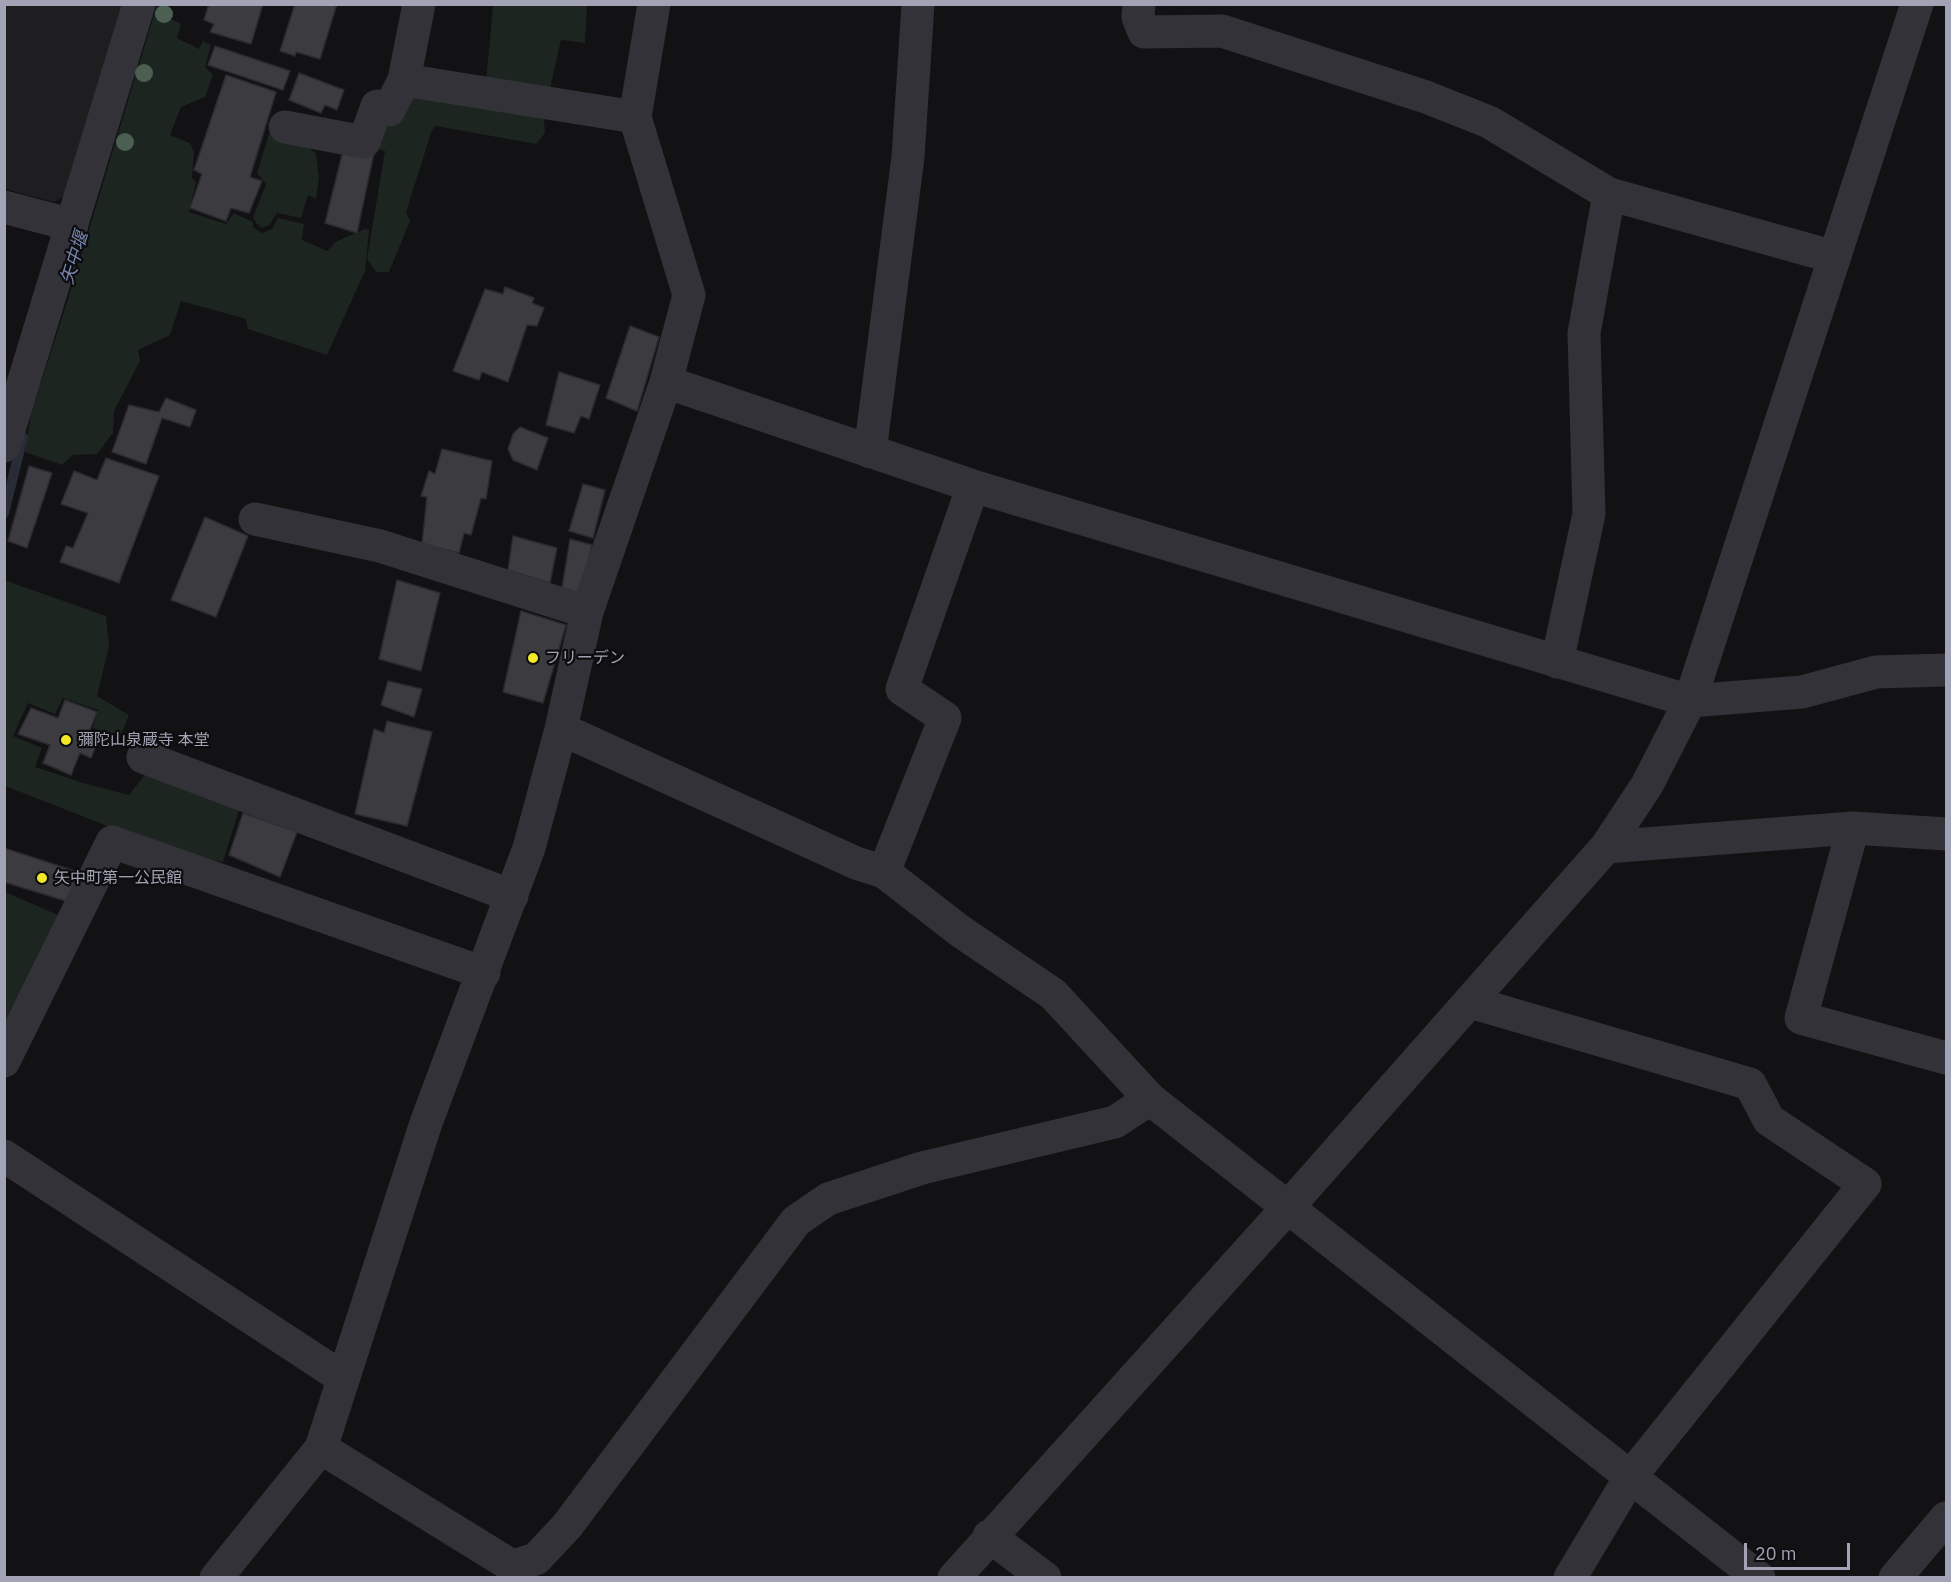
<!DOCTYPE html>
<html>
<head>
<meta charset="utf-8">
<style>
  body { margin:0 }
  #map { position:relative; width:1951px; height:1582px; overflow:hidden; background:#121113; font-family:"IBM Plex Sans",sans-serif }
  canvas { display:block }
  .frame { position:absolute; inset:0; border:6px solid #a2a3b4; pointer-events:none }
  .scale { position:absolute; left:1744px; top:1543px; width:106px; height:27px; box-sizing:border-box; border:3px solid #a2a3b4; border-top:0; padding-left:8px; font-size:18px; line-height:21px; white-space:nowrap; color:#a2a3b4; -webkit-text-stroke:4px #0d0c0e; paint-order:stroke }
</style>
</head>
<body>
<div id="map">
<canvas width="1951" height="1582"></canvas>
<div class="frame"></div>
<div class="scale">20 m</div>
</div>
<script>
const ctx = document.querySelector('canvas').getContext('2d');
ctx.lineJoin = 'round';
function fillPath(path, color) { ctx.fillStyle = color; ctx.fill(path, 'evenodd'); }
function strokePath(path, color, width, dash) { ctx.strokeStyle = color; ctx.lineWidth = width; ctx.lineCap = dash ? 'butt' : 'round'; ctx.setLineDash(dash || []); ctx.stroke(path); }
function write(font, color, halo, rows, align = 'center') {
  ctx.font = font + ' "IBM Plex Sans","Noto Sans JP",sans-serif'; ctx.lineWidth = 4.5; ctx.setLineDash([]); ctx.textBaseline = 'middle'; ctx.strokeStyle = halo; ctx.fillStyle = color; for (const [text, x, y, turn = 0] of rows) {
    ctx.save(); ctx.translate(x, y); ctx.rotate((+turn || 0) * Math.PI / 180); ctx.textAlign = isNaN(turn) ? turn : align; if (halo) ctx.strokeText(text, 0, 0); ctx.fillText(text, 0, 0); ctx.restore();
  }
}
fillPath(new Path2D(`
  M4,5H126L67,195L54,202L5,189Z`), '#1e1d20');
fillPath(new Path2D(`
  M157,5H166L167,17L181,24L177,38L199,49L203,41L211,45L205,67L213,75L205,97L181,107L170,135L190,143L194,152L192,178L196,182L189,212L226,224L234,213L253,222V227L262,233L272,229L278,218L304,224L302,240L327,251L337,241L365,229L369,230L365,271L327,355L248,329L246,319L181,301L170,335L138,350L140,361L114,411L113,433L97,454L73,455L62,465L25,452L31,414L68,299Z
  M493,5H587L585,43L561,40L549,93L486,83Z
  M401,88L544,119L545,133L536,144L436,126L432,130L406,212L410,221L389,272H376L367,259L385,151L363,145Z
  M269,134L305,144L316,154L319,178L316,199L308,195L301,218L277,213L269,225L262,228L256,223L253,217L266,184L257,173Z
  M4,580L106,616L109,646L97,696L129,715L120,737L93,728L98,710L63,698L55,714L28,703L13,736L42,748L35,767L83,783L129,795L147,772L239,810L223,862L197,857L110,827L5,786Z
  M5,892L65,918L5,1037Z`), '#1d2520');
strokePath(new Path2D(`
  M4,513L23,437`), '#282c36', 10);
const building = new Path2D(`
  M209,4H263L251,44L210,32L214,24L204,20Z
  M295,4H337L320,59L296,52L295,56L280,51Z
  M215,46L290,71L283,90L208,65Z
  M299,73L344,90L337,110L325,105L321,113L289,100Z
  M226,75L276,92L250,177L262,181L249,213L231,208L226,221L190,208L202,174L194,170Z
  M344,147L374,153L357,233L325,223Z
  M505,287L534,298L532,303L544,308L537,326L527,325L508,382L482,372L479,380L453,371L485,289L503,294Z
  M630,326L659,337L637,411L606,398Z
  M559,372L600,385L589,419L581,416L574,433L546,425Z
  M166,398L196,410L190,427L162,418L146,464L112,452L129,405L159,412Z
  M520,427L548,438L537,470L513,460L508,449L513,434Z
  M442,449L492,461L486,499L481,498L471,535L464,533L459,553L422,544L427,497L421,496L429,471L435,474Z
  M106,458L159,476L119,583L60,562L66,546L73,548L88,513L61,504L74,471L97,480Z
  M29,466L52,473L27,548L8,541Z
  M583,484L605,490L593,538L569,531Z
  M205,517L248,536L216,617L171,600Z
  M513,536L557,548L550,583L508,570Z
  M570,539L592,545L580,593L562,588Z
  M397,580L440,593L421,671L379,659Z
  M521,611L566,625L543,703L503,692Z
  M388,681L422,689L414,717L381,705Z
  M65,700L97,712L90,730L101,734L91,758L80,753L71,775L43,763L50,745L18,734L31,708L58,718Z
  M387,721L432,732L407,826L355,814L374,729L384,733Z
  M243,813L297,832L280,877L229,855Z
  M4,848L81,873L72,903L4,882Z`);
fillPath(building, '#3c3b40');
strokePath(building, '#2c2b2f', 1.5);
strokePath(new Path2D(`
  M419,4L404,80L635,117
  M1139,4L1138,17L1144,32L1222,31L1426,97L1489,122L1609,194L1834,257
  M285,127L364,142L377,106L389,110L404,80
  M4,207L72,225
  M666,382L973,486L1690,701L1802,692L1876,672L1946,670
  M4,446L139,4
  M870,452L908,157L918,4
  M255,519L380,546L587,612
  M1557,662L1589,514L1584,333L1609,194
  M561,729L856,863L884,872L960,931L1053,994L1150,1099L1759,1578
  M143,757L512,896
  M1853,828L1801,1018L1946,1058
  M1606,847L1853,828L1946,834
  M884,872L945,718L902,689L973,486
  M1470,1002L1750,1084L1769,1120L1865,1184L1631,1476L1570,1578
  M4,1061L112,842L484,973
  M4,1156L343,1378
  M321,1448L512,1566L536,1559L567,1526L796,1221L828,1199L922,1168L1115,1122L1150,1099
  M989,1536L1045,1578
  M216,1578L321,1448L426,1123L529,848L561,729L587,612L666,382L689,295L635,117L654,4
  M954,1578L1289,1206L1606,847L1647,785L1690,701L1917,4
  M1895,1578L1946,1518`), '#333238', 33);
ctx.fillStyle = '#4b5f52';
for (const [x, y] of [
  [164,14],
  [144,73],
  [125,142]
]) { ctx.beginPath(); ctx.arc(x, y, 9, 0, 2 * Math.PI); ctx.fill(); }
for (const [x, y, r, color] of [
  [533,658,6,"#f4e928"],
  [66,740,6,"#f4e928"],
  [42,878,6,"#f4e928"]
]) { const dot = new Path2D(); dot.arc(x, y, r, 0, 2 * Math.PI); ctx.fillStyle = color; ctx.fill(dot); strokePath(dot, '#0d0c0e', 2); }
write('16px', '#a2a3b4', '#0d0c0e', [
  ["フリーデン",545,658],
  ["彌陀山泉蔵寺 本堂",78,740],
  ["矢中町第一公民館",54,878]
], 'left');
write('italic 18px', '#7886b0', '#0d0c0e', [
  ["矢中堰",75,258,-73]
]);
</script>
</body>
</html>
